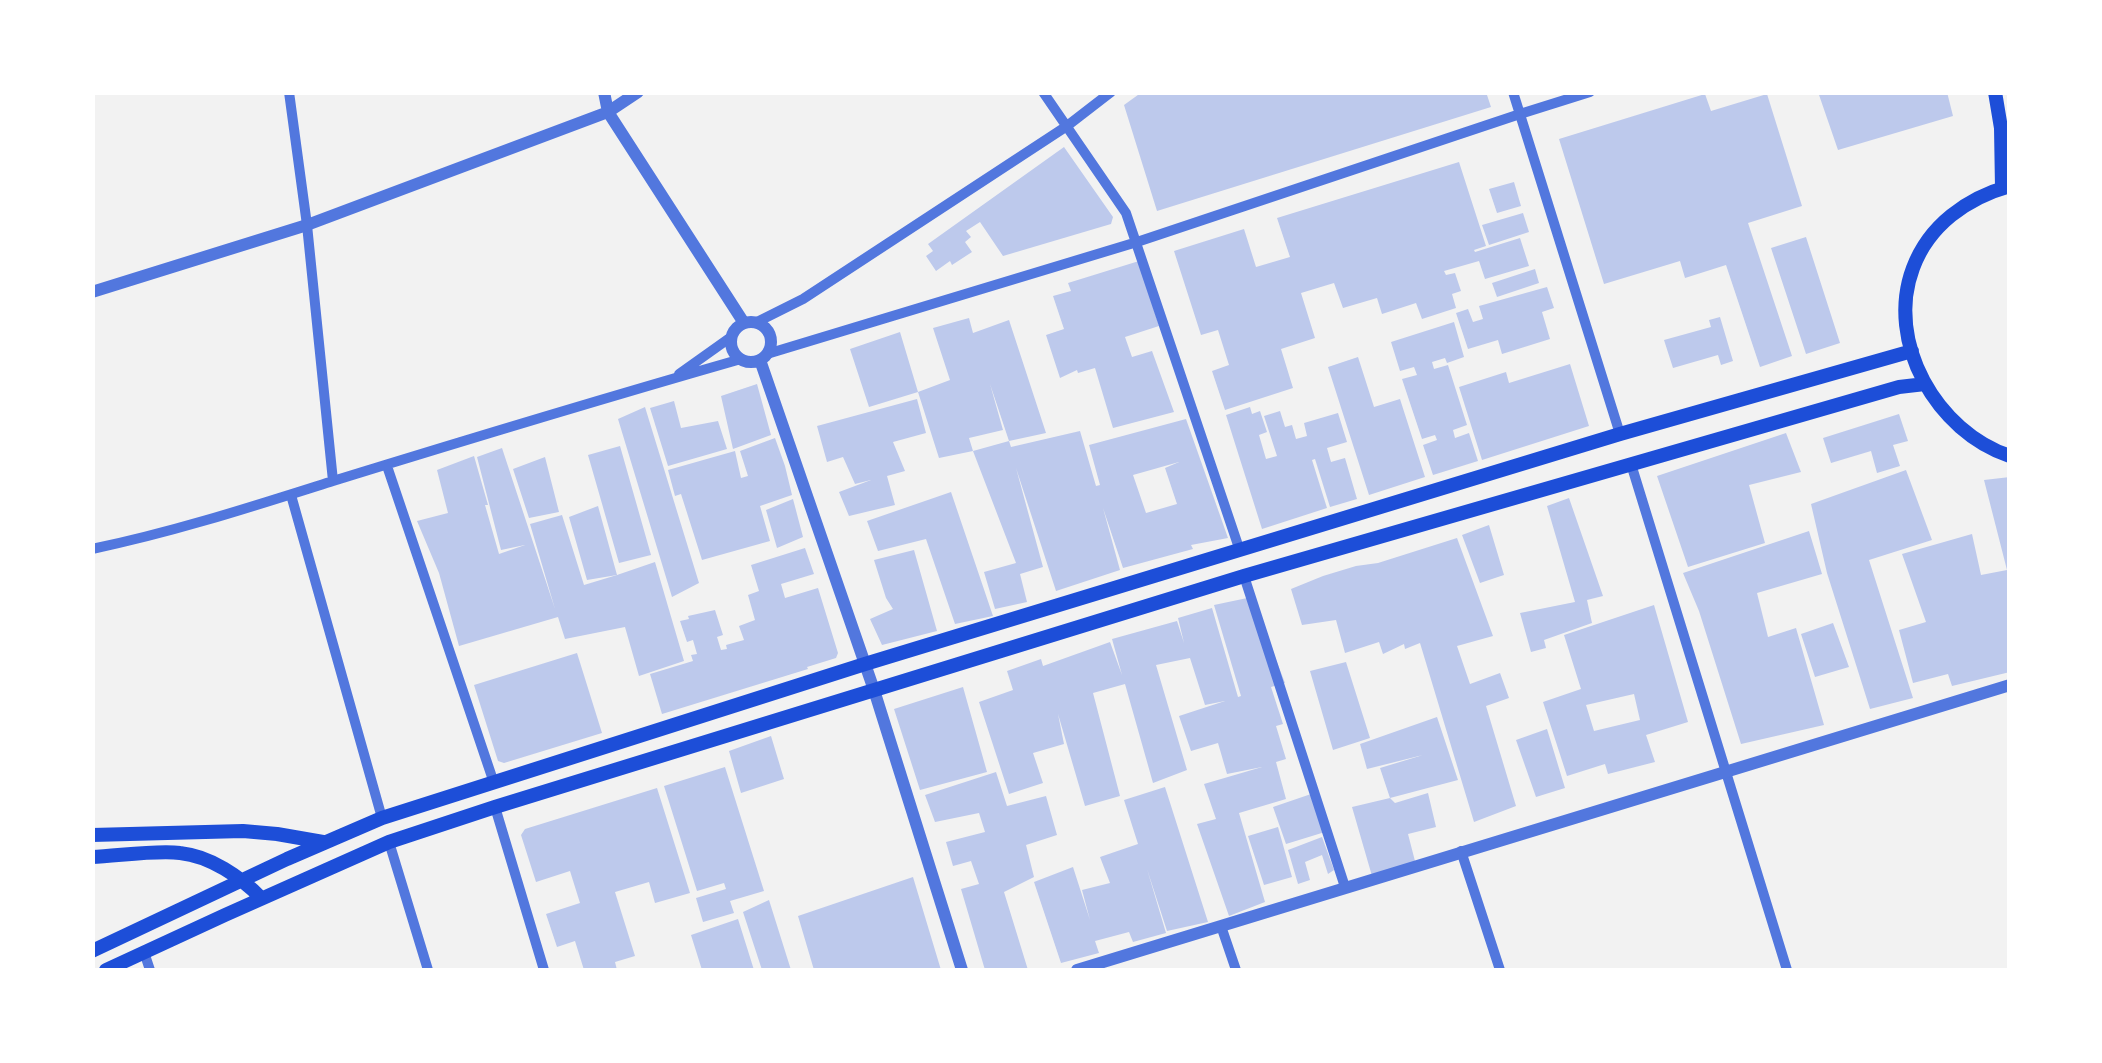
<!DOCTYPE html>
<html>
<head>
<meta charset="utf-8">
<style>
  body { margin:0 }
  #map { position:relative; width:2102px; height:1063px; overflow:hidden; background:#f2f2f2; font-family:Merriweather,serif }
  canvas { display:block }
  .frame { position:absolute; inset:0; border:95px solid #fff; pointer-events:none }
</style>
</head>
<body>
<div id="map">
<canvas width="2102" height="1063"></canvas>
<div class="frame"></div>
</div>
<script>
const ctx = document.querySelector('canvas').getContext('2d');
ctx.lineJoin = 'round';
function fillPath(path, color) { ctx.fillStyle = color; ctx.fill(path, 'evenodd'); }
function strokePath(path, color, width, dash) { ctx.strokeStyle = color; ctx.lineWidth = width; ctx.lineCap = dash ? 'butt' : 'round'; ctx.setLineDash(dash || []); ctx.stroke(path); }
fillPath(new Path2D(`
  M1142,92H1486L1491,107L1157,211L1124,105Z
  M1818,92H1947L1953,116L1838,150Z
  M1705,94L1711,111L1767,94L1802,206L1748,223L1792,356L1760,367L1726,265L1685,278L1680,261L1604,284L1559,139Z
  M1064,147L1113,217L1111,224L1003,256L980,222L966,231L971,237L965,242L972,252L952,265L950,261L936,271L926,256L933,251L928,244Z
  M1459,162L1486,246L1474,250L1475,252L1520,238L1529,266L1485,279L1479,261L1444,271L1446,275L1455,273L1461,291L1452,294L1456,308L1422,319L1416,303L1382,314L1377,298L1343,308L1334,283L1301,293L1315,338L1281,349L1293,388L1225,410L1212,371L1229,365L1218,330L1201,335L1174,251L1244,229L1256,267L1290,257L1277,218Z
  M1514,182L1521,206L1497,213L1489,189Z
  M1523,213L1529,232L1489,245L1482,225Z
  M1806,237L1840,343L1806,354L1771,248Z
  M1139,261L1159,326L1125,337L1132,357L1152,351L1174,412L1113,428L1095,368L1078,373L1077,370L1060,378L1046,335L1064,329L1053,296L1071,291L1068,283Z
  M1535,269L1539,283L1497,297L1492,283Z
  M1547,287L1554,308L1542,312L1550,339L1502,354L1498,340L1468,349L1456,313L1468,309L1473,322L1483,319L1479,306Z
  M1720,317L1733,361L1721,365L1718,355L1673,368L1664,340L1711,327L1709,320Z
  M969,318L973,333L1009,320L1046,433L1009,441L990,384L1003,430L969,438L973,451L1009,441L1011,447L1080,431L1096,486L1100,485L1089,445L1186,419L1228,538L1191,545L1193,549L1123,568L1103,508L1120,570L1056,591L1016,468L1043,567L1020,574L1027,602L995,609L984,572L1016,563L973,451L939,458L918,392L869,407L850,349L900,332L918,392L950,380L933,328ZM1179,462L1165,468L1177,504L1146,513L1133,475Z
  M1454,322L1464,357L1447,363L1445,358L1432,362L1434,369L1448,365L1467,425L1453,430L1455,438L1469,433L1478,461L1433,475L1423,445L1437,440L1435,435L1422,439L1402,379L1417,375L1414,367L1400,371L1391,342Z
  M1358,357L1374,407L1400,399L1425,477L1369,495L1328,367Z
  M1570,364L1589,426L1482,460L1459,387L1506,372L1509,383Z
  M757,384L771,435L733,449L721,396Z
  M917,399L926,433L893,442L905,471L887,476L895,505L849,516L839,492L871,480L855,484L843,457L827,462L817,426Z
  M674,401L681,428L718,421L727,449L668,466L650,408Z
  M645,407L699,583L672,597L618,419Z
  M1250,407L1252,414L1260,411L1267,432L1259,435L1266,459L1277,456L1264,416L1280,411L1285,427L1292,425L1296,439L1307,436L1304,423L1338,413L1347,442L1327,448L1331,462L1345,458L1357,499L1330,507L1315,459L1312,460L1327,508L1262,529L1226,415Z
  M1899,414L1908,441L1893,445L1900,466L1877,473L1871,451L1831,463L1823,438Z
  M1786,433L1801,472L1749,485L1765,543L1688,567L1657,476Z
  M775,438L785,466L792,495L760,506L770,541L702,560L681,494L675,496L668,470L735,451L741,478L748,476L740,451Z
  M620,446L651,555L619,563L588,455Z
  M502,448L555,609L530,524L562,515L584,585L617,575L587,580L569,517L598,506L617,575L655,562L684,661L639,676L625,627L565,639L558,617L459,646L439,573L417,521L448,513L437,470L474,456L488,505H485L499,554L525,545L501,550L477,457Z
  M545,457L559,512L529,518L513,469Z
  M1906,470L1932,540L1869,560L1913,698L1870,709L1827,573L1811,504Z
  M2010,477V672L1952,686L1948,674L1913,683L1899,630L1926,622L1902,554L1972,534L1981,575L2007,570L1984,480Z
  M951,492L993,616L955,624L926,539L878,551L867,521Z
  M1569,498L1603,596L1587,600L1592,623L1544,640L1546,648L1531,652L1520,613L1575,602L1547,506Z
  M793,499L803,537L777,548L766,510Z
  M1489,525L1504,575L1480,583L1462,535Z
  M1809,531L1822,574L1757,593L1768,637L1796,628L1824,725L1741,744L1699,611L1683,573Z
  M1457,538L1493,636L1457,646L1470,684L1500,673L1509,698L1486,706L1516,806L1474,822L1420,643L1405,649L1404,644L1383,654L1379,642L1345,653L1336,620L1302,625L1291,589L1323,576L1356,566L1378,563Z
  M805,548L814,574L781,584L785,598L818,588L838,653L836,658L807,667L808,669L662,714L650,674L693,661L691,655L697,654L693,640L687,642L680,621L689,619L688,616L715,610L723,635L717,637L721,650L727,649L726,645L744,640L739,626L755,620L748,595L759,591L751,565Z
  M914,550L937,631L882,645L870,619L893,609L886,598L874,560Z
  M1252,597L1285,683L1271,687L1283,724L1276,726L1286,759L1276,762L1286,799L1239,813L1265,902L1229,916L1197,824L1216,819L1204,784L1262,767L1227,774L1218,743L1191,751L1179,716L1225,701L1205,705L1190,658L1156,665L1187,770L1153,783L1125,684L1093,693L1120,796L1085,806L1058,714L1064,744L1033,753L1043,783L1009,794L979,702L1013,690L1007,671L1041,659L1043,666L1110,642L1122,675L1112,639L1177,621L1184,643L1178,618L1212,608L1238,697L1241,696L1214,605Z
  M1654,605L1688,722L1646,735L1655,762L1608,774L1605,764L1567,776L1543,702L1581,689L1564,635ZM1634,694L1640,720L1594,731L1586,705Z
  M1833,623L1849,667L1815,677L1801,634Z
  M577,653L602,733L504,763L498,761L474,685Z
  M1346,662L1370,738L1333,750L1310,671Z
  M963,687L987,772L920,790L894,709Z
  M1437,717L1458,780L1390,798L1395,803L1428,793L1436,827L1408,834L1416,865L1372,876L1352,807L1390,798L1380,768L1423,755L1367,769L1360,744Z
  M1547,729L1565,788L1536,797L1516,740Z
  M771,736L784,779L741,793L729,751Z
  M725,767L764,891L730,901L734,913L703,922L696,898L726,889L724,883L697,891L664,786Z
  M996,772L1007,806L1046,796L1057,835L1026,845L1034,877L1004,892L1028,970H985L961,889L979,884L971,861L953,866L946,842L985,832L979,813L935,822L925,795Z
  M1165,787L1208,922L1167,931L1147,869L1166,933L1133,942L1129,932L1095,941L1099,953L1061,963L1034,882L1073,867L1090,920L1082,890L1110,883L1100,857L1138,844L1124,800Z
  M657,788L690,893L655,903L649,882L615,892L635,956L615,962L617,970H584L575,941L557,947L546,914L580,903L570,871L536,882L521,835L525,829Z
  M1314,793L1325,832L1286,844L1273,807Z
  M1278,827L1292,877L1264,885L1248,836Z
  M1322,837L1334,870L1328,874L1322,855L1305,862L1310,880L1298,884L1288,850Z
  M913,877L941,970H814L798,916Z
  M769,900L791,970H762L743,912Z
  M738,919L754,970H702L691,935Z`), '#bdc9ec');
strokePath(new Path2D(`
  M289,92L307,225L333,481
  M1043,92L1126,213L1240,551
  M1513,92L1620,434
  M757,322L803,299L1067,126L1111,92
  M767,354L1137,242L1520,114L1590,92
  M679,374L731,337
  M1631,464L1787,970
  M387,466L494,783
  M291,495L382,818
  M92,549C174,532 254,506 333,481C469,439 605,398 741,359
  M1244,576L1345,887
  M495,807L544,970
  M389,842L428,970
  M1461,851L1500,970
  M1221,926L1236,970
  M144,952L150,970`), '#5277de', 10);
strokePath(new Path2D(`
  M604,92L608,112L744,323
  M92,292L307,225L608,112L638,92
  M731 342a20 20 0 1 1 40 0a20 20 0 1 1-40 0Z
  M760,360L874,690L962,970
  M1077,970L2010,685`), '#5277de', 12);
strokePath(new Path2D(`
  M1995,92L2001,128L2002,188
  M2010,186C1967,198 1929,225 1913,268C1885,342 1937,432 2010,456
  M92,835L243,831L277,834L323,842
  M92,857C118,856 156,850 180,853C210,856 241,877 261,898
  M92,951L287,859L382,818L865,664L1620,434L1912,351
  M106,970L225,915L389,842L495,807L1244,576L1899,387L1925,384`), '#1d4ed8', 14);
</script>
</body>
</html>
